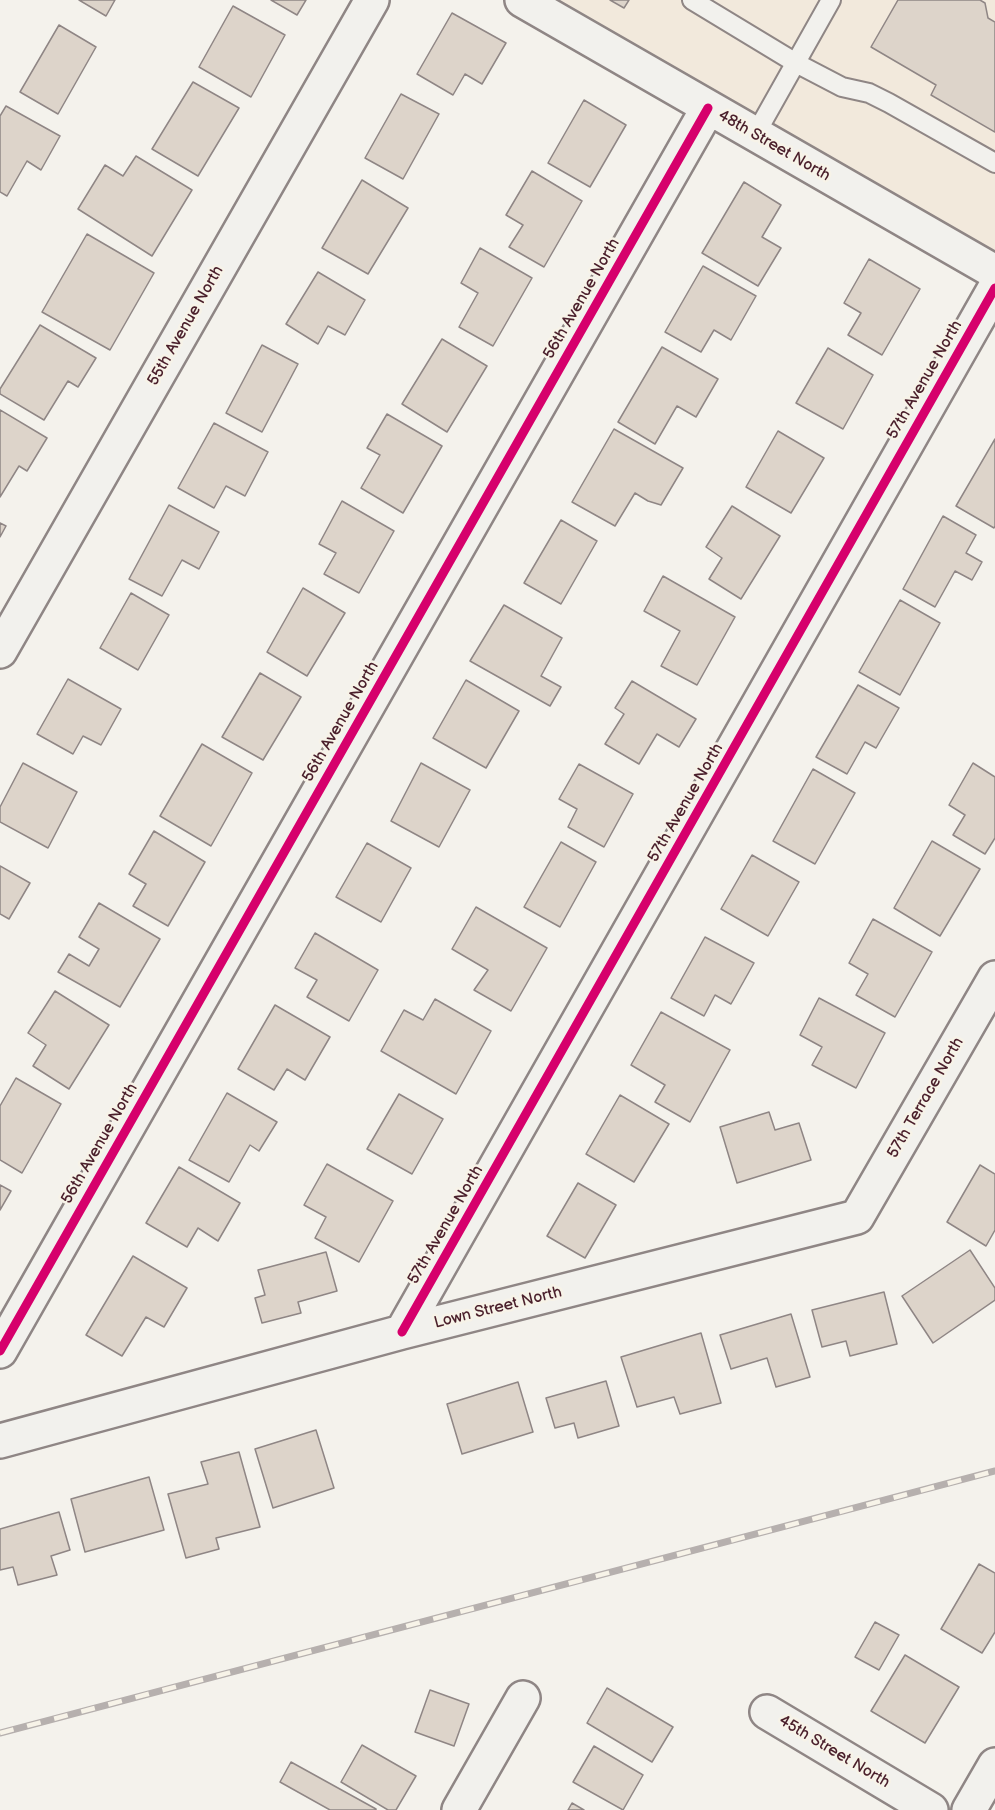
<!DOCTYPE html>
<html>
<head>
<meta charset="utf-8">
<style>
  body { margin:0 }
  canvas { display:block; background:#f4f2ec }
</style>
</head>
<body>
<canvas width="995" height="1810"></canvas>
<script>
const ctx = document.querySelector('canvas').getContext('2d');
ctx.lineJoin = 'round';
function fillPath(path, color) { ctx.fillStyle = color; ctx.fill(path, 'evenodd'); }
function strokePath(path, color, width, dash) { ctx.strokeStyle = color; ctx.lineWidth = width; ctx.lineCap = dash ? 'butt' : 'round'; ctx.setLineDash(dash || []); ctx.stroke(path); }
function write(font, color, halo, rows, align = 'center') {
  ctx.font = font + ' "Balsamiq Sans",sans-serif'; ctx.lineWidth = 5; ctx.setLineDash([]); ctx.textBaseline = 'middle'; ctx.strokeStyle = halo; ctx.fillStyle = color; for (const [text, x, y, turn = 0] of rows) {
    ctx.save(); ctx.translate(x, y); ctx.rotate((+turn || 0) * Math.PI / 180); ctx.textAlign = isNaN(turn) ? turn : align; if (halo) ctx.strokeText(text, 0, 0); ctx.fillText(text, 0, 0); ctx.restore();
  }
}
fillPath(new Path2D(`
  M557,0H995V255L638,50Z`), '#f2e9dc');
const building = new Path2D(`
  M79,0H115L106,16Z
  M271,0H306L297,15Z
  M610,0H629L624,8Z
  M898,0H980L985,3L988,18L995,22V132L931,95L936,85L871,47Z
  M233,6L285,35L251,97L199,67Z
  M452,13L506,43L482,84L465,74L453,95L417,74Z
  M59,25L96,47L58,114L20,92Z
  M193,82L239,108L198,176L152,149Z
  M401,94L439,114L403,179L365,158Z
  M584,100L626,125L590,187L548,163Z
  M6,106L60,136L41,170L27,161L7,196L0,192V116Z
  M136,156L192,190L152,256L78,209L105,165L123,176Z
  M532,171L582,201L544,267L509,247L523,225L506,215Z
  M362,180L408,208L368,274L322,248Z
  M744,182L781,205L762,237L781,248L758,286L702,253Z
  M87,234L154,273L110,350L42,312Z
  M480,248L532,278L493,346L459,327L478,293L461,283Z
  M869,259L920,289L882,355L848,335L861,313L844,303Z
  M703,266L756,296L731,340L714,330L701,352L665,332Z
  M318,272L365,300L345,335L328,326L318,344L286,324Z
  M40,325L96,358L78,387L68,381L44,420L0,394V389Z
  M442,339L487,366L447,432L402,404Z
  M262,345L298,364L262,432L226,413Z
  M662,347L718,379L696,417L677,406L655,444L618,422Z
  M828,348L873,375L843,429L796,403Z
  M0,410L47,438L27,471L19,466L0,497Z
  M387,414L442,446L403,513L361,488L380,455L367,448Z
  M214,423L268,452L245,496L226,486L214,508L178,488Z
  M614,429L683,468L661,505L648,501L635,493L615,526L572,502Z
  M778,431L824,458L791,513L746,487Z
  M995,439V526L994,528L956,506Z
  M342,501L394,531L359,593L324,574L336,553L319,544Z
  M169,505L219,532L199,569L182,560L162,596L129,579Z
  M732,506L780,536L741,599L709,579L722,558L706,547Z
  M943,516L976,535L966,553L982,562L972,580L955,571L935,607L903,589Z
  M561,520L597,541L561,604L524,583Z
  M0,523L6,526L0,537Z
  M663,576L735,617L697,685L661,666L680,631L644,611Z
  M303,588L345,613L307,676L267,652Z
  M131,593L169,615L138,670L100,648Z
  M900,600L940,623L900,695L859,672Z
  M504,605L562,638L541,676L561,687L550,706L470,661Z
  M260,673L301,697L263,760L222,737Z
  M68,679L121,709L101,745L83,736L73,754L37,734Z
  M466,680L519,711L486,768L433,738Z
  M632,681L696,719L679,747L657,734L639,764L605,744L624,714L615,708Z
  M858,685L899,708L876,748L865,742L847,774L816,757Z
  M202,744L252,773L211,846L160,816Z
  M23,763L77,792L48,848L0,822V807Z
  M421,763L470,790L439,847L391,821Z
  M973,763L995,777V838L985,854L953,835L965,815L949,805Z
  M579,764L633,794L604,847L568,827L577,809L559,799Z
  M813,769L855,793L815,864L773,841Z
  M154,831L205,862L168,926L133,906L146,884L129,874Z
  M932,841L980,869L940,936L894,908Z
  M561,842L596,862L560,927L524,907Z
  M367,843L411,868L381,922L336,897Z
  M752,855L799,882L768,936L721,909Z
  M0,866L30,883L9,919L0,914Z
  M99,903L160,939L120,1007L58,972L69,954L89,966L99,949L79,937Z
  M476,907L547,948L511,1011L474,990L488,970L452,949Z
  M873,919L932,952L895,1017L856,995L868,974L849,963Z
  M315,933L378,970L349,1021L307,997L317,980L295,968Z
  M705,937L754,963L731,1004L715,995L704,1016L671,998Z
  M55,991L109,1025L69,1089L33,1066L46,1045L28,1033Z
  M819,998L885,1033L856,1088L812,1065L822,1047L800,1035Z
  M435,999L491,1031L456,1094L381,1051L404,1010L423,1020Z
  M275,1005L330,1037L305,1080L287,1069L274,1090L238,1069Z
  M661,1012L730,1050L690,1122L655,1102L665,1085L631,1065Z
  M16,1078L61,1104L22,1173L0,1160V1106Z
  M227,1093L277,1122L259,1151L250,1145L229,1182L189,1160Z
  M399,1094L443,1119L412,1174L367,1149Z
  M620,1095L669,1124L634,1182L586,1154Z
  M769,1112L775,1130L799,1123L811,1160L737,1183L720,1127Z
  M327,1164L393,1201L359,1262L315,1238L326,1217L304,1205Z
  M980,1165L995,1174V1230L986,1246L947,1222Z
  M179,1167L240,1203L218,1241L198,1228L187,1247L146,1223Z
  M578,1183L616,1205L585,1258L547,1236Z
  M0,1185L11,1191L0,1210Z
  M970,1250L995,1288V1300L933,1343L902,1296Z
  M326,1252L337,1291L298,1302L301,1313L262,1323L255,1298L265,1295L258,1270Z
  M133,1256L187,1288L164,1327L146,1317L122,1356L86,1335Z
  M884,1292L897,1344L850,1356L846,1341L822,1347L812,1310Z
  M791,1314L810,1377L776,1387L767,1358L731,1369L720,1335Z
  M701,1333L721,1403L680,1414L674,1397L637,1407L621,1357Z
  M606,1381L619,1426L578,1438L574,1423L555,1428L546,1398Z
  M518,1382L533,1432L462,1454L447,1404Z
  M316,1430L334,1488L273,1508L255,1449Z
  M239,1452L260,1527L216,1538L219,1549L186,1558L168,1494L208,1484L201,1462Z
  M149,1477L164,1530L85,1552L71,1499Z
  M59,1512L70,1550L51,1556L57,1575L18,1585L13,1567L0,1570V1529Z
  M979,1564L995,1573V1632L982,1653L941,1629Z
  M875,1622L899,1635L879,1670L855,1657Z
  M905,1655L959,1687L925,1743L871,1711Z
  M607,1688L673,1727L652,1762L587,1723Z
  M430,1690L469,1704L454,1746L415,1732Z
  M362,1745L416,1776L396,1810H388L341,1782Z
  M594,1746L643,1775L623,1810L573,1782Z
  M291,1762L376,1809V1810H330L280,1782Z
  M572,1803L584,1810H568Z`);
fillPath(building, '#ddd4ca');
strokePath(building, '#8f8685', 1.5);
const service = new Path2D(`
  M692,0L796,63L842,87L869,93L889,103L995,163
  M755,135L831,0`);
const minor = new Path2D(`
  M522,0L995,272
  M0,651L372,0
  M402,1332L995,288
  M0,1351L708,108
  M0,1441L402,1332L857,1217L995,978
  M767,1712L931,1810
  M459,1810L523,1698`);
const tertiary = new Path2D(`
  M969,1810L995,1765`);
strokePath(service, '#8f8685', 22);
strokePath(minor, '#8f8685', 38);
strokePath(tertiary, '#8f8685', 38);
strokePath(service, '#f2f1ed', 18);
strokePath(minor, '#f2f1ed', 33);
strokePath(tertiary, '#f2f1ed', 33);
const rail = new Path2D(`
  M0,1733L995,1471`);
strokePath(rail, '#b6b0ae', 7);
strokePath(rail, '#f7f3e8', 4.5, [14]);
strokePath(new Path2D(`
  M402,1332L995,288
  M0,1351L708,108`), '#d6006c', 9);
write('16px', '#4a1f2b', '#f7f3e8', [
  ["48th Street North",774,146,30],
  ["56th Avenue North",582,299,-60],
  ["55th Avenue North",186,326,-60],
  ["57th Avenue North",925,380,-60],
  ["56th Avenue North",341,722,-60],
  ["57th Avenue North",686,803,-60],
  ["57th Terrace North",926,1098,-60],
  ["56th Avenue North",100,1144,-60],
  ["57th Avenue North",446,1225,-60],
  ["Lown Street North",498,1308,-14],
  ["45th Street North",834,1752,31]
]);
</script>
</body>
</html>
